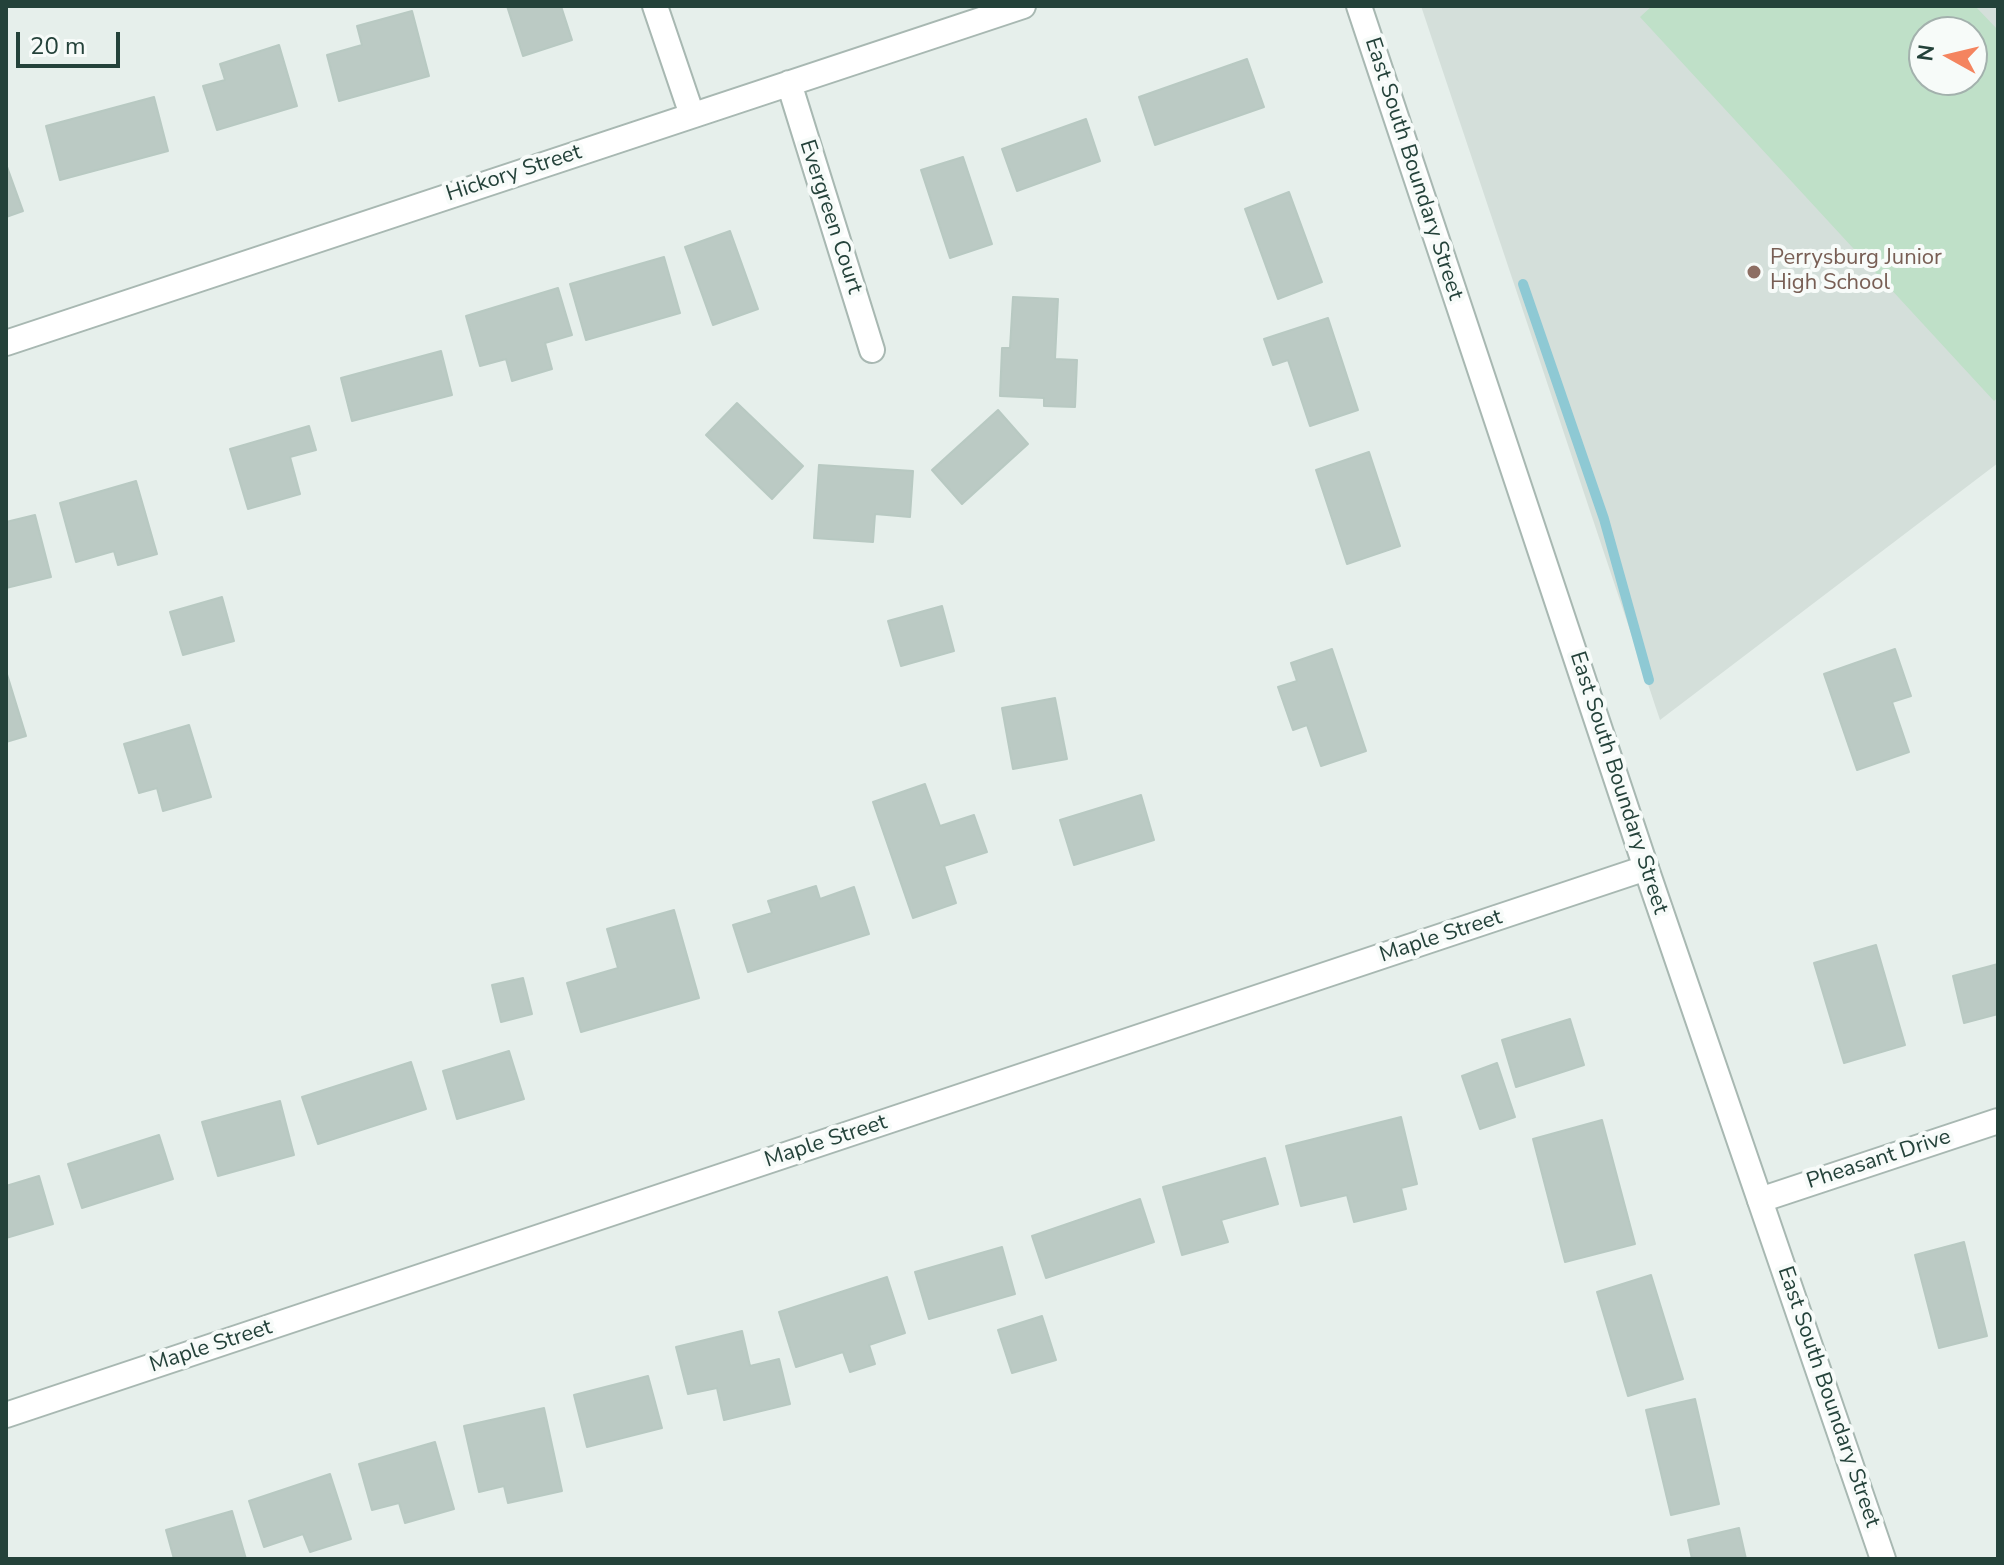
<!DOCTYPE html>
<html>
<head>
<meta charset="utf-8">
<style>
  body { margin:0 }
  #map { position:relative; width:2004px; height:1565px; overflow:hidden; background:#e6efeb; font-family:"Nunito Sans",sans-serif }
  canvas { display:block }
  .frame { position:absolute; inset:0; border:8px solid #24423a; pointer-events:none }
  .north { position:absolute; left:1908px; top:16px; width:80px; height:80px; box-sizing:border-box; background:#f7fbf9; border:2px solid #a3b1ad; border-radius:50%; rotate:278deg; font-size:22px; font-weight:700; line-height:32px; text-align:center; color:#24423a }
  .north::after { content:''; display:block; margin:auto; width:28px; height:36px; background:#f4845f; clip-path:polygon(50% 0,100% 100%,50% 72%,0 100%) }
  .scale { position:absolute; left:16px; top:32px; width:104px; height:36px; box-sizing:border-box; border:4px solid #24423a; border-top:0; padding-left:10px; font-size:24px; line-height:28px; white-space:nowrap; color:#24423a; -webkit-text-stroke:6px #f7fbf9; paint-order:stroke }
</style>
</head>
<body>
<div id="map">
<canvas width="2004" height="1565"></canvas>
<div class="frame"></div>
<div class="north">N</div>
<div class="scale">20 m</div>
</div>
<script>
const ctx = document.querySelector('canvas').getContext('2d');
ctx.lineJoin = 'round';
function fillPath(path, color) { ctx.fillStyle = color; ctx.fill(path, 'evenodd'); }
function strokePath(path, color, width, dash) { ctx.strokeStyle = color; ctx.lineWidth = width; ctx.lineCap = dash ? 'butt' : 'round'; ctx.setLineDash(dash || []); ctx.stroke(path); }
function write(font, color, halo, rows, align = 'center') {
  ctx.font = font + ' "Nunito Sans",sans-serif'; ctx.lineWidth = 8; ctx.setLineDash([]); ctx.textBaseline = 'middle'; ctx.strokeStyle = halo; ctx.fillStyle = color; for (const [text, x, y, turn = 0] of rows) {
    ctx.save(); ctx.translate(x, y); ctx.rotate((+turn || 0) * Math.PI / 180); ctx.textAlign = isNaN(turn) ? turn : align; if (halo) ctx.strokeText(text, 0, 0); ctx.fillText(text, 0, 0); ctx.restore();
  }
}
fillPath(new Path2D(`
  M1421,6H1998V463L1660,720ZM1924,32H1972V80H1924Z`), '#d4dfda');
fillPath(new Path2D(`
  M1652,6H1975L1998,30V397L1994,401L1640,17ZM1924,32H1972V80H1924Z`), '#bfe0c8');
strokePath(new Path2D(`
  M1523,284L1604,519L1649,680`), '#8ec9d4', 10);
const building = new Path2D(`
  M507,6H561L572,40L523,56Z
  M412,11L429,76L339,101L327,55L362,45L357,26Z
  M279,45L297,106L217,130L203,86L225,80L220,64Z
  M1247,59L1264,107L1155,145L1139,97Z
  M154,97L168,151L60,180L46,126Z
  M1086,119L1100,161L1017,191L1002,149Z
  M963,157L992,244L950,258L921,170Z
  M6,164L23,211L6,217Z
  M1289,192L1322,282L1278,299L1245,209Z
  M730,231L758,309L713,325L685,247Z
  M664,257L680,313L586,340L570,284Z
  M558,288L572,335L545,343L552,369L512,381L506,359L480,366L466,316Z
  M1013,297L1058,299L1055,359L1077,360L1075,407L1044,406V398L1000,396L1002,348H1010Z
  M1328,318L1358,410L1310,426L1288,360L1273,365L1264,339Z
  M441,351L452,395L352,421L341,378Z
  M737,403L803,466L772,499L706,435Z
  M998,410L1028,444L962,504L932,470Z
  M309,426L316,450L290,457L300,494L248,509L230,449Z
  M1369,452L1400,546L1347,564L1316,470Z
  M819,465L913,471L910,517L875,514L873,542L814,538Z
  M136,481L157,554L118,565L114,551L76,562L60,503Z
  M35,515L51,577L6,588V522Z
  M222,597L234,641L183,655L170,612Z
  M942,606L954,651L901,666L888,621Z
  M1332,649L1366,751L1321,766L1307,725L1293,730L1278,687L1297,681L1291,663Z
  M1895,649L1911,696L1892,702L1909,752L1857,770L1824,674Z
  M6,671L26,736L6,742Z
  M1055,698L1067,759L1013,769L1002,708Z
  M189,725L211,797L163,811L157,788L139,793L124,744Z
  M925,784L940,826L974,815L987,852L944,866L956,903L913,918L873,802Z
  M1141,795L1154,840L1074,865L1060,820Z
  M816,886L820,899L854,887L869,934L748,972L733,925L772,913L768,901Z
  M674,910L699,998L581,1032L567,983L618,968L607,929Z
  M1876,945L1905,1045L1844,1063L1814,963Z
  M1998,964V1014L1964,1023L1953,976Z
  M523,978L532,1014L501,1022L492,985Z
  M1570,1019L1584,1065L1516,1087L1502,1040Z
  M509,1051L524,1099L457,1119L443,1071Z
  M411,1062L426,1109L318,1144L302,1097Z
  M1497,1063L1515,1117L1480,1129L1462,1076Z
  M280,1101L294,1155L218,1176L202,1122Z
  M1401,1117L1417,1184L1401,1188L1406,1209L1354,1222L1347,1195L1301,1206L1286,1146Z
  M1602,1120L1635,1244L1565,1262L1533,1139Z
  M159,1135L173,1179L82,1208L68,1164Z
  M1265,1158L1278,1204L1221,1220L1228,1242L1182,1255L1163,1187Z
  M39,1176L53,1224L6,1238V1186Z
  M1140,1199L1154,1242L1046,1278L1032,1236Z
  M1964,1242L1987,1336L1939,1348L1915,1255Z
  M1002,1247L1015,1294L929,1319L915,1272Z
  M1651,1275L1683,1379L1628,1396L1597,1292Z
  M887,1277L905,1333L869,1345L875,1364L850,1372L843,1352L796,1367L779,1312Z
  M1042,1316L1056,1360L1012,1373L998,1330Z
  M742,1331L750,1366L779,1359L790,1404L724,1420L717,1388L688,1394L676,1347Z
  M648,1376L662,1428L587,1447L574,1395Z
  M1695,1399L1719,1504L1671,1515L1646,1410Z
  M544,1408L562,1491L508,1503L504,1486L479,1492L464,1426Z
  M435,1442L454,1509L405,1523L399,1503L372,1510L359,1464Z
  M330,1474L351,1539L310,1552L303,1534L264,1547L249,1501Z
  M232,1511L246,1559H174L166,1530Z
  M1739,1528L1746,1559H1692L1688,1540Z`);
fillPath(building, '#bbcac4');
strokePath(building, '#b8c9c2', 2);
const minor = new Path2D(`
  M655,6L692,115
  M789,83L872,350
  M6,343L1023,6
  M1760,1200L1998,1121
  M6,1415L1646,868`);
const tertiary = new Path2D(`
  M1359,6L1646,868L1883,1559`);
strokePath(minor, '#a8b8b2', 28);
strokePath(tertiary, '#a8b8b2', 28);
strokePath(minor, '#fff', 24);
strokePath(tertiary, '#fff', 24);
for (const [x, y, r, color] of [
  [1754,272,8,"#8d6e63"]
]) { const dot = new Path2D(); dot.arc(x, y, r, 0, 2 * Math.PI); ctx.fillStyle = color; ctx.fill(dot); strokePath(dot, '#f7fbf9', 3); }
write('22px', '#24423a', '#f7fbf9', [
  ["East South Boundary Street",1413,169,72],
  ["Hickory Street",514,174,-18],
  ["Evergreen Court",830,217,72],
  ["East South Boundary Street",1618,783,72],
  ["Maple Street",1441,937,-18],
  ["Maple Street",826,1142,-18],
  ["Pheasant Drive",1879,1160,-18],
  ["Maple Street",211,1347,-18],
  ["East South Boundary Street",1828,1397,71]
]);
write('22px', '#785e54', '#f7fbf9', [
  ["Perrysburg Junior",1770,259],
  ["High School",1770,284]
], 'left');
</script>
</body>
</html>
